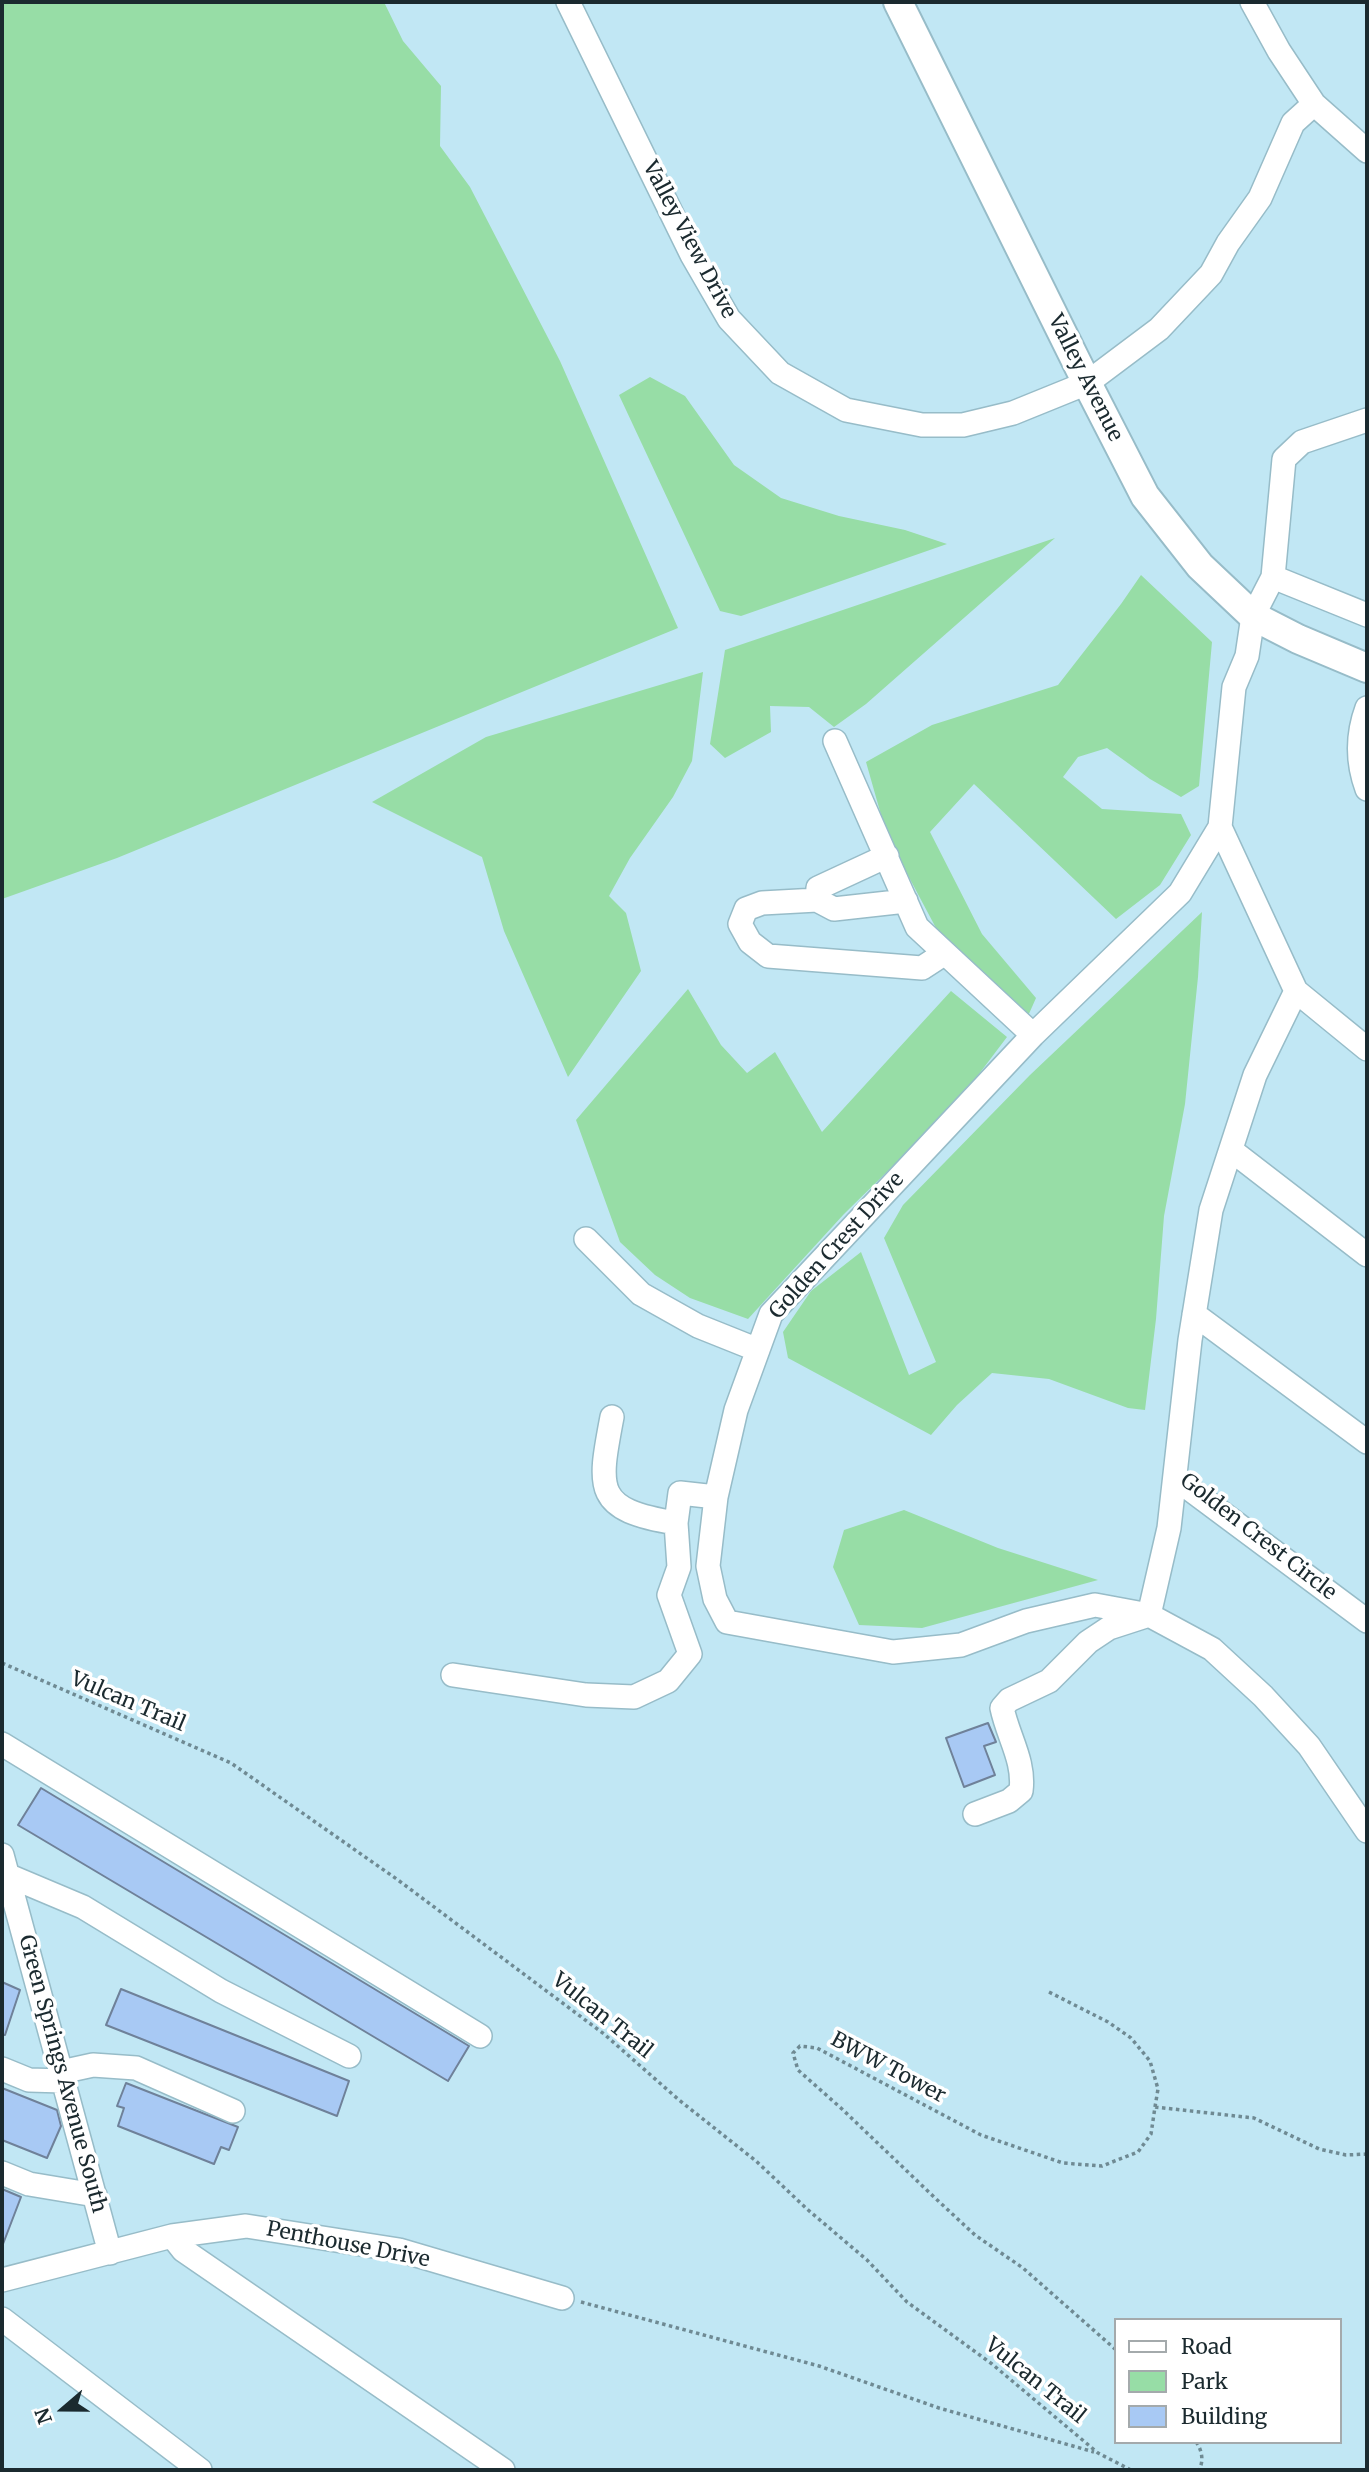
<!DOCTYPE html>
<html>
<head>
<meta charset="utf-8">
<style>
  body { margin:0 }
  #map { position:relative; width:1369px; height:2472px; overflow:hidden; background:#c1e7f4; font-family:Merriweather,serif }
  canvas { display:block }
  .frame { position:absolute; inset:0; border:4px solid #1b2a2f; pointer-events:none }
  .legend { position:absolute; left:1114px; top:2318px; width:228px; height:126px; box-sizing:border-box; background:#fff; border:2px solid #a4aaac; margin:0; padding:9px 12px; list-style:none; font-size:21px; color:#1b2a2f }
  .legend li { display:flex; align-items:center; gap:14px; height:35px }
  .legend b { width:35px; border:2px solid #a4aaac }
  .north { position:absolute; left:28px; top:2374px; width:70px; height:70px; -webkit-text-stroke:5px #fff; paint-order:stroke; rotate:250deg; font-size:19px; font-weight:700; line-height:28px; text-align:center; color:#1b2a2f }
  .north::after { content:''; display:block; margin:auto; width:24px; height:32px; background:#1b2a2f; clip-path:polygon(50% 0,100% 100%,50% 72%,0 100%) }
</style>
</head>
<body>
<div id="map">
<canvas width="1369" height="2472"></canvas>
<div class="frame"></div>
<ul class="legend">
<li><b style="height:9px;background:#fff"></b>Road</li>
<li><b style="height:19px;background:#97dda6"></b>Park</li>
<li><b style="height:19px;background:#a8c9f4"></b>Building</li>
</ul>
<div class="north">N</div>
</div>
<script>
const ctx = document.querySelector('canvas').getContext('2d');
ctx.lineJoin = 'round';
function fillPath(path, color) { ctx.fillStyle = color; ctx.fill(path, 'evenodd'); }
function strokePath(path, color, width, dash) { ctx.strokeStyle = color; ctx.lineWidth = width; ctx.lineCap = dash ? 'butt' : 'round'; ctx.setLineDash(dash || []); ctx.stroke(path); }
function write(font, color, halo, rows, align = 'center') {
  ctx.font = font + ' Merriweather,serif'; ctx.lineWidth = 7; ctx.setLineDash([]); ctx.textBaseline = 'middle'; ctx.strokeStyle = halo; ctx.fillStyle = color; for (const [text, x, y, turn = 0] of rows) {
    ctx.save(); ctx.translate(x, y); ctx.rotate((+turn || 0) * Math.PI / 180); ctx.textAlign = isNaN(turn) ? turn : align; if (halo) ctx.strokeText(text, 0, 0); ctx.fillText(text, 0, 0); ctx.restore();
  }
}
fillPath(new Path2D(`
  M2,2H384L403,41L441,86L440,146L470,187L560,361L678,628L117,858L2,899Z
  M650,377L685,396L734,465L781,498L839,516L905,530L947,544L741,616L720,611L619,395Z
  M1055,538L866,704L834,727L809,707L770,706L771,732L725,758L710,744L725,650Z
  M1141,575L1212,642L1199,786L1181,797L1150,779L1107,748L1078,757L1063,777L1102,809L1181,814L1191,835L1160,885L1116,919L974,784L930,832L982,934L1036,998L1028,1016L936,928L887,836L866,762L932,725L1058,685L1121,604Z
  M703,672L692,761L673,797L630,858L609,896L626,913L641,971L568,1077L504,931L482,857L372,802L486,737Z
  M1202,912L1198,977L1185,1104L1164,1216L1156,1319L1145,1410L1128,1408L1049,1379L992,1373L957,1405L931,1435L788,1358L783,1332L811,1291L861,1252L909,1375L936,1362L884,1238L903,1205L1030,1075Z
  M688,989L721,1045L747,1073L775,1052L822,1132L951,991L1007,1037L957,1103L844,1214L748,1319L690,1298L655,1275L620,1242L576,1120Z
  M904,1510L998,1548L1098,1580L922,1628L859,1625L833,1567L844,1530Z`), '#97dda6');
const building = new Path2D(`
  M988,1723L996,1742L984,1746L995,1775L964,1787L946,1738Z
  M41,1788L469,2046L448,2081L18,1825Z
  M2,1982L20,1990L5,2035H2Z
  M121,1989L349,2081L337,2116L106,2025Z
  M126,2083L238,2127L229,2150L221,2147L214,2164L118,2126L124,2108L117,2106Z
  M2,2088L57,2110L61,2126L47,2158L2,2140Z
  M2,2189L21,2197L3,2244H2Z`);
fillPath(building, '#a8c9f4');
strokePath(building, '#6f8199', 2);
const minor = new Path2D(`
  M568,2L692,255L729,319L780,373L846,410L922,425H963L1013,413L1087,383L1159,329L1211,274L1228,243L1260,198L1293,123L1314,104
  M1252,2L1279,51L1314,104L1367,151
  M1367,420L1302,442L1284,459L1273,577L1253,616L1247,656L1234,687L1220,827L1180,893L1033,1035L771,1314L736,1410L716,1497L708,1566L715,1599L727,1622L893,1652L961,1645L1026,1621L1095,1605L1149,1615L1212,1649L1263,1696L1309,1746L1367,1831
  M1273,577L1367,615
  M1367,708C1357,735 1357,762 1367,789
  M835,741L917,927L1033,1035
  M1220,827L1296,991L1367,1049
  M887,856L818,888L817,900L834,909L906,901
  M817,900L762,903L746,909L740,924L750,942L768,956L922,968L945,953
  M1231,1150L1367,1255
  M586,1239L641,1294L698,1326L758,1350
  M1194,1314L1367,1442
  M612,1417C598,1490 594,1510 676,1523
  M1175,1478L1367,1621
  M1149,1615L1169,1528L1190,1340L1211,1210L1255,1075L1296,991
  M453,1675L586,1695L634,1697L668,1681L690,1654L669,1595L679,1567L676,1523L680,1493L716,1497
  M2,1744L480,2036
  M975,1814L1009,1801L1021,1791C1025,1761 1008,1737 1002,1708L1009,1700L1049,1681L1088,1642L1109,1628L1146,1616
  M2,1855L110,2253
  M7,1875L83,1907L221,1991L349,2056
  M2,2069L29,2080L63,2081
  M61,2072L93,2065L136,2068L233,2111
  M2,2173L29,2184L95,2195
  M172,2236L183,2250L503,2470
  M2,2280L172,2236L246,2226L399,2250L562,2298
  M2,2319L200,2470`);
const major = new Path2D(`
  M898,2L1087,383L1145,496L1200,566L1253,616L1298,639L1367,668`);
strokePath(minor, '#97bcc8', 26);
strokePath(major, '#97bcc8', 32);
strokePath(new Path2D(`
  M2,1663L231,1763L398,1880L604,2034L679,2100L756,2161L807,2209L867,2260L907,2302L992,2364L1098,2453L1131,2470
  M1049,1992L1108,2022L1131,2038L1150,2061L1158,2089L1155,2107L1151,2134L1138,2152L1102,2166L1063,2163L981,2135L817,2048L800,2046L793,2053L798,2070L842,2109L934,2197L975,2235L1023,2268L1115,2349
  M1155,2107L1254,2118L1319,2149L1346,2155L1367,2154
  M581,2302L819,2366L939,2408L1094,2452
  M1196,2442C1202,2450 1204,2461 1199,2470`), '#6f8a93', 3.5, [3.5, 3.5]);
strokePath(minor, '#fff', 23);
strokePath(major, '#fff', 28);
write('21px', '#1b2a2f', '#fff', [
  ["Valley View Drive",689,240,62],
  ["Valley Avenue",1085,378,63],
  ["Golden Crest Drive",837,1246,-48],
  ["Golden Crest Circle",1258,1537,38],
  ["Vulcan Trail",128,1702,23],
  ["Vulcan Trail",602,2016,39],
  ["BWW Tower",888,2068,28],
  ["Green Springs Avenue South",62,2074,75],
  ["Penthouse Drive",348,2245,11],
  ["Vulcan Trail",1035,2381,39]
]);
</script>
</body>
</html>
